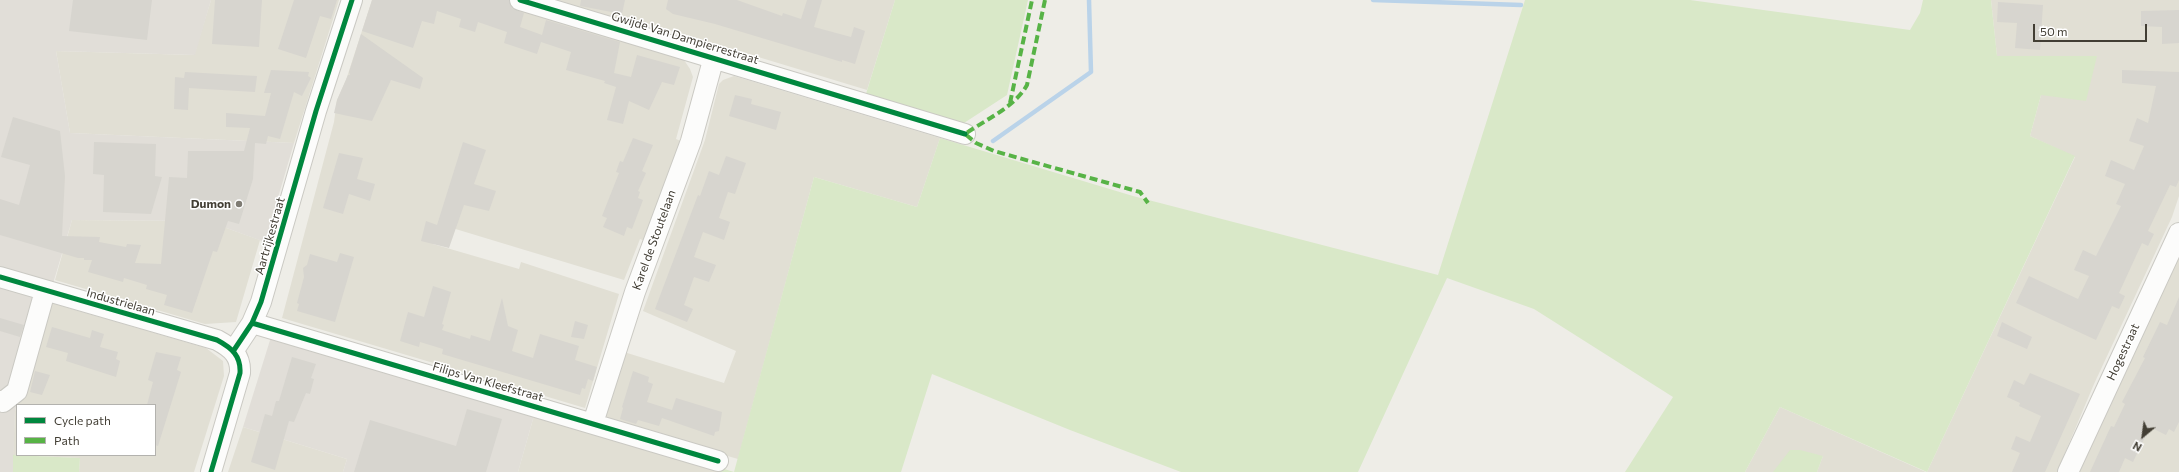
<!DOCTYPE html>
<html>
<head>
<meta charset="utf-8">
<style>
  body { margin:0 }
  #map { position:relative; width:2179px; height:472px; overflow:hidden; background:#eeede7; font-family:Commissioner,sans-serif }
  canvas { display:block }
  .legend { position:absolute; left:16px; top:404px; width:140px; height:52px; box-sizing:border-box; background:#fff; border:1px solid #b3b2ae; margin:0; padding:5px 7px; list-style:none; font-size:12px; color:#423e34 }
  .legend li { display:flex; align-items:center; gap:8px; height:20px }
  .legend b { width:20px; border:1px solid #b3b2ae }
  .north { position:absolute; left:2123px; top:416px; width:40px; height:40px; -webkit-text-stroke:3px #fff; paint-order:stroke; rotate:209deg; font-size:11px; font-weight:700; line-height:16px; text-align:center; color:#423e34 }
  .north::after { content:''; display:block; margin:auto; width:14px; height:18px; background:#423e34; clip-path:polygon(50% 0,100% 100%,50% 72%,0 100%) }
  .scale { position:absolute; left:2033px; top:24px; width:114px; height:18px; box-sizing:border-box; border:2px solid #423e34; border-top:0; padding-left:5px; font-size:12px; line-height:14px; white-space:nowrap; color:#423e34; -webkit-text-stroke:3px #fff; paint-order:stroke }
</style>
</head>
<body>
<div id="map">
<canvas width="2179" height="472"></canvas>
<ul class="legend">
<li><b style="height:5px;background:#00873e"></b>Cycle path</li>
<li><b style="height:5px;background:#57b346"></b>Path</li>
</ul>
<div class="north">N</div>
<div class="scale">50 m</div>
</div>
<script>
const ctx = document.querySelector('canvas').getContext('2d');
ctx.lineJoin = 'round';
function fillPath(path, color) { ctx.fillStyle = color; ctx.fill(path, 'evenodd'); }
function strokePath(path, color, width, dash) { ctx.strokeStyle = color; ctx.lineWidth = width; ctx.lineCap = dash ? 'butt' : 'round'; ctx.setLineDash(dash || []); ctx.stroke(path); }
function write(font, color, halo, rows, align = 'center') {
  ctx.font = font + ' Commissioner,sans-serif'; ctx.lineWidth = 3; ctx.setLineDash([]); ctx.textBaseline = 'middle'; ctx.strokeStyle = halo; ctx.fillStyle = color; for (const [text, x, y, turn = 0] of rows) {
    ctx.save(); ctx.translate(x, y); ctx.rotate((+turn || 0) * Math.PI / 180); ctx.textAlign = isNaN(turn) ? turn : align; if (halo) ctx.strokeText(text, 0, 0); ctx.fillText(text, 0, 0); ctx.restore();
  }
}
fillPath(new Path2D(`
  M211,0H339L294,143L70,133L56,51L194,55Z
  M372,0H499L672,54L684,60L690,69L693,77L676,139L683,142L645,241L640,239L624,280L439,224L433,244L519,269L521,262L619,294L585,408L282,318L334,122L337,100L346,80Z
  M541,0H895L867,90L643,22L642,23L595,16Z
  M1991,0H2179V196L2172,217L2094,384L2057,472H1927L2075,157L2030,136L2041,95L2097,56H1997Z
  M734,76L940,138L917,207L814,177L738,459L612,423L607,420L605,411L624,352L724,383L736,351L643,311L705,140L719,84L723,80Z
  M72,220L207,221L260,240L236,322L205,324L55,280Z
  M2179,243V472H2075Z
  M48,302L206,348L223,361L224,376L194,472H79L80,458L13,455L15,411ZM17,405H155V455H17Z
  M1780,407L1926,472H1817L1823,456L1773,472H1745Z
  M535,412L721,468L720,472H518Z
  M243,427L347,459L343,472H228Z`), '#e1dfd4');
fillPath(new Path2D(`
  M0,0H211L195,55L56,51L70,133L294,143L265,242L207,221L72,220L15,411L13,472H0Z
  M271,337L535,412L518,472H343L347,459L243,427Z`), '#e1ded8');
fillPath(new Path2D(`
  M895,0H1028L1007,95L964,123H956L865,97Z
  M1525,0H1690L1910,30L1920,13L1923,0H1991L1997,56H2097L2086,101L2041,95L2030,136L2075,156L1927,472L1780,407L1745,472H1625L1673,397L1534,309L1447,278L1358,472H1181L1070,430L932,374L901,472H720L721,468L734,472L814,177L917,207L940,138L1133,196L1438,275Z
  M1790,450H1800L1823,456L1817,472H1773Z
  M13,455L80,458L79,472H13Z`), '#d9e8c8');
strokePath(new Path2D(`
  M1373,0L1521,5
  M993,141L1091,72L1089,0`), '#bad3e9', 4.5);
fillPath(new Path2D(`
  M73,0H152L147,40L69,31Z
  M215,0H262L259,47L212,44Z
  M294,0H337L331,19L320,16L306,58L278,49Z
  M372,0H509L512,8L524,13L520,27L542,35L546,20L620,42L614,73L631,77L637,55L680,67L674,85L662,82L649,110L629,101L623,124L607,120L616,87L604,83L605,81L566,70L571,52L541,42L537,54L504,43L507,32L478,22L475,32L459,27L461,19L437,11L434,24L422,21L413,48L362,31Z
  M581,0H625L622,14L580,6Z
  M668,0H737L782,16L783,13L801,19L807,0H822L814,27L851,37L854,27L865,31L855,64L842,60V62L715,24L673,14L666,9Z
  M1998,2L2043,5L2040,50L2015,48L2017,23L1997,22Z
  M2179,10V43L2162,44V27L2141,26V11Z
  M361,34L423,78L420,89L391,80L372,121L334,113L337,100L348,75H350L349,72Z
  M271,70L309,72L308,76L311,78L302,96L294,92L280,139L268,136L266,144L255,143L253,179L239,224L228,221L217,252L213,251L192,313L164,305L167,295L146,289L147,285L124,278L123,282L88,272L92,260H84V258H78L0,235V199L19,205L30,165L1,157L13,117L60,131L65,176L62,236L100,237L99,242L126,247L127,244L141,245L135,263L161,264L169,177L187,178L188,151H244L250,128L226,127V113L265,116L271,93H264Z
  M2122,70L2179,72V180L2176,187L2170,185L2148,231L2154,234L2148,246L2142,243L2119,293L2125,296L2119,309L2112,306L2096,340L2016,303L2029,276L2078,299L2089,276L2074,270L2083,250L2096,256L2121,206L2116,204L2125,184L2105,176L2111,160L2134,170L2144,146L2129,141L2137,118L2148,123L2156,86L2122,83Z
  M185,72L257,76L255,92L189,88L188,110L174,109L175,77L184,78Z
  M735,95L752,99L751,104L781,112L776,130L729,116Z
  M633,138L653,145L642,171L646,173L638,191L640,192L638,198L643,200L632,229L627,227L624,236L603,227L607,218L602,216L619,173L616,172L620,161L623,162Z
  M94,142L156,144L155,176L162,177L151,214L103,212L104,175L93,174Z
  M463,142L486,150L474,184L496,191L489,211L464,205L449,248L421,241L426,221L437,225Z
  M339,153L363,158L357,179L375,184L370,201L349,194L343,214L323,208Z
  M726,156L746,163L735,194L728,192L719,218L730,222L724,240L703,232L694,257L716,265L709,282L694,277L684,305L693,309L687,322L655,309L698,195L700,196L709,171L719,175Z
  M340,253L354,257L335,322L297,311L299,304L297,303L304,277L303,268L307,265L310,254L337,262Z
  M433,286L451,292L442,324L444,325L442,330L470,339L471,335L490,341L502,298L508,326L518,330L512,351L533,358L540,334L579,346L575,360L597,367L593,381L588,379L585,389L582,388L580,395L442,354L443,349L420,342L419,347L400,341L408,312L424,317Z
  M2179,297V422L2174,432L2169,429L2166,435L2150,427L2133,462L2125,458L2119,472H2090L2111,426L2114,427L2125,404L2122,402L2145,358L2143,357L2160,322L2167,325Z
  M0,318L24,325L20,337L0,331Z
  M575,321L588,325L584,339L571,337Z
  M2002,322L2032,337L2027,349L1997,336Z
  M52,327L90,338L92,330L104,334L100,347L118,352L116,359L120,361L116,377L66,361L68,353L46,347Z
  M156,352L181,357L177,370L181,372L158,446L155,445V405H147L153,382L148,380Z
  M292,357L316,364L311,378L314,379L310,394L306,393L294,422L289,421L275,470L251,462L265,414L272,416L276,401H279Z
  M35,371L50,375L42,395L30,392Z
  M633,371L649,377L648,382L653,384L647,402L672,410L676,398L722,412L719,431L715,432L714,436L662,418L659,426L638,420L636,424L620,419L623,408L622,407Z
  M2030,373L2080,394L2045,472H2012L2020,453L2011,449L2016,436L2030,442L2041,416L2019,406L2020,403L2007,397L2014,380L2024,385Z
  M467,409L502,419L486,472H354L370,420L456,446Z`), '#d7d5cf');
const minor = new Path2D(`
  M520,0L965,134
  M0,277L217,340C232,348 241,356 240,373L211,472
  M252,323L718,461
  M234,350L252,323L261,302L316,111L352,0
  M0,401L3,402L17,391L45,291
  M593,423L635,292L691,141L714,57
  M2068,472L2179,233`);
strokePath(minor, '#cac9c3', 22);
strokePath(minor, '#fcfcfb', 20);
strokePath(new Path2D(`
  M1045,0L1027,85C1015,107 985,120 965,134L976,143L994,151L1140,192L1148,203
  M1010,103L1032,0`), '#57b346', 4, [8, 4]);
strokePath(new Path2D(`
  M520,0L965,134
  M0,277L217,340C232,348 241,356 240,373L211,472
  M252,323L718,461
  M234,350L252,323L261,302L316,111L352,0`), '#00873e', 5);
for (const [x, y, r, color] of [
  [239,204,4,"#7e7b73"]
]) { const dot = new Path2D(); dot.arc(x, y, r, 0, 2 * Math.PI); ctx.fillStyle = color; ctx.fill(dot); strokePath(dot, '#fff', 1.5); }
write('12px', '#423e34', '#fff', [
  ["Gwijde Van Dampierrestraat",685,38,17],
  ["Aartrijkestraat",270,236,-74],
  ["Karel de Stoutelaan",654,240,-70],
  ["Industrielaan",121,302,16],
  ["Hogestraat",2123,352,-65],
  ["Filips Van Kleefstraat",488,382,16]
]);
write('bold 12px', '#423e34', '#fff', [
  ["Dumon",231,204]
], 'right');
</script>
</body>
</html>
